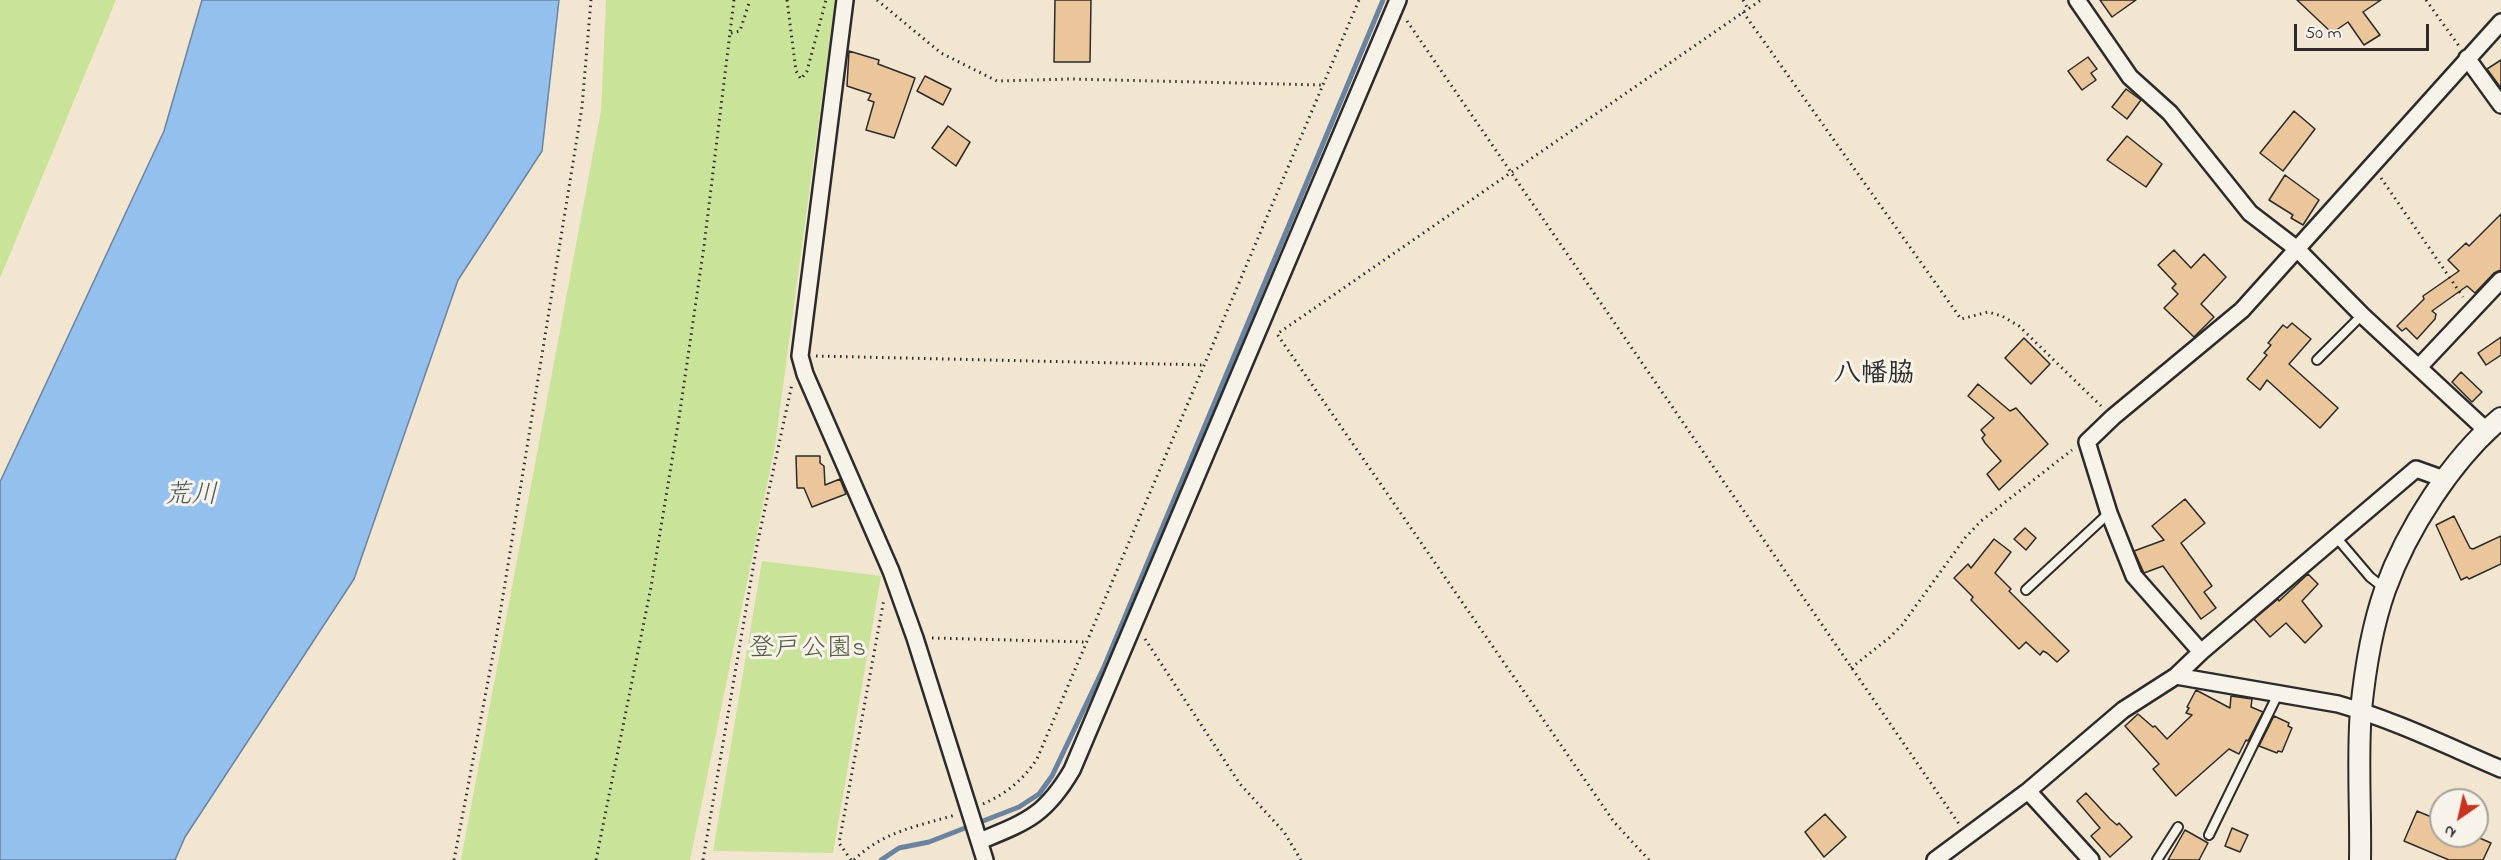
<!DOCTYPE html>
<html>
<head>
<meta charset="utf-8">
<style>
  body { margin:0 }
  #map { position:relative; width:2501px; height:860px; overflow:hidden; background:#f3e6d1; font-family:"Indie Flower",sans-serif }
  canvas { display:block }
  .north { position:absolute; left:2429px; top:788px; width:60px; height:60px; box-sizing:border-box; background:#f7f3e8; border:2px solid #a5a39c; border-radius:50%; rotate:214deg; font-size:16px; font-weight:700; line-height:24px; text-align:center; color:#2b2b2b }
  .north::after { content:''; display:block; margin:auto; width:21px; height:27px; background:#c8321e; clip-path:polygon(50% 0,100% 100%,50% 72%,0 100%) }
  .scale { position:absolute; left:2294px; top:24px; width:135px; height:27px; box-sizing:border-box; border:3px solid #2b2b2b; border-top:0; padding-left:8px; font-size:18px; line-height:21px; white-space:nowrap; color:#2b2b2b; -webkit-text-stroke:4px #f7f3e8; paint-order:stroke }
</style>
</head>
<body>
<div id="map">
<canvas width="2501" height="860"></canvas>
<div class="north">N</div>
<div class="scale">50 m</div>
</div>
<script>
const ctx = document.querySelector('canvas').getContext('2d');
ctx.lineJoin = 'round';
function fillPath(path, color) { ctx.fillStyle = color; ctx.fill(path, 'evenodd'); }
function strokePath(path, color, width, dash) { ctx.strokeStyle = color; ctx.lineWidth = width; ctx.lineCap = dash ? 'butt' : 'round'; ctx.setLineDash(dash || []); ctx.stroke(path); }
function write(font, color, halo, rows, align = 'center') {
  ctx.font = font + ' "Indie Flower","Klee One",sans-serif'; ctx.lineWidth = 6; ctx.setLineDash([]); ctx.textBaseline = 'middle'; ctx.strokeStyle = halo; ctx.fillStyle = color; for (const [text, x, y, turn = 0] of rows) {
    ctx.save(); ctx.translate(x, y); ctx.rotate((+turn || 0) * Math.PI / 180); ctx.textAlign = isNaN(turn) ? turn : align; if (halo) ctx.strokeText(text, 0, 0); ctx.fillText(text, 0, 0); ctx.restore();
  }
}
fillPath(new Path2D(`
  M0,0H116L0,278Z
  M606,0H835L775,446L690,860H461L601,111Z
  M762,561L881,576L833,853L713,851Z`), '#c9e399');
const water = new Path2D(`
  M202,0H559L542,151L458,280L354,579L185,837L175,860H0V482L164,131Z`);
fillPath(water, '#94c0ee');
strokePath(water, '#6a84a0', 1.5);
strokePath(new Path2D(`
  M881,860L899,848L929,842L1019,807L1039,794L1052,776L1104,667L1383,0`), '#6a84a0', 5);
const building = new Path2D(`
  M1055,0H1091L1090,62H1054Z
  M2100,0H2136L2112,17Z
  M2297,0H2381L2363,12L2380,35L2364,45L2348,22L2332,33Z
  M849,51L879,60L878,64L915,78L894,138L866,130L874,102L868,100L871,94L847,86Z
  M2088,57L2097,69L2091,73L2096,80L2082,90L2068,71Z
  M2501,60V88L2487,69Z
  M925,76L951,89L943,105L917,91Z
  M2126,89L2141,100L2127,119L2112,107Z
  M2294,111L2315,129L2283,171L2260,153Z
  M948,126L970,142L956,166L932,148Z
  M2127,136L2162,164L2146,187L2107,160Z
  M2285,175L2319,200L2303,225L2291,218L2293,215L2269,200Z
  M2501,214V270L2494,273L2475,293L2467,286L2432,311L2436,314L2435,319L2417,339L2406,328L2402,331L2397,326L2424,299L2423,296L2459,271L2448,260L2466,243L2469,246Z
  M2174,250L2191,268L2204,254L2226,277L2201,304L2214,317L2194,337L2164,308L2178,294L2172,288L2176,284L2158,265Z
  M2292,323L2311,339L2289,364L2338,408L2320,428L2267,380L2260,390L2247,379L2267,355L2264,353L2271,345L2268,343L2283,325L2287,328Z
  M2501,337V355L2486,365L2478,353Z
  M2024,338L2050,364L2031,384L2005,358Z
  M2461,372L2482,392L2472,402L2452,382Z
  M1978,384L2010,411L2016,408L2048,444L1999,490L1987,474L2001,461L1985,443L1982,438L1985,435L1981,430L1994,418L1968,396Z
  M796,456H820V463L824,466L825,485L840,479L846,494L812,507L804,488H797Z
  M2185,499L2205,523L2181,543L2212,586L2204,592L2216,608L2201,619L2163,566L2144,573L2134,551L2164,540L2152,526Z
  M2454,516L2470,548L2473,549L2501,536V564L2469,579L2467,577L2461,580L2436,525Z
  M2025,528L2036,538L2026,550L2014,539Z
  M1994,539L2011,552L1995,573L2011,589L2009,591L2069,651L2057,662L2047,653L2043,651L2040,655L2026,642L2019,649L1971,600L1973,597L1954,578L1968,564L1971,568Z
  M2308,574L2318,584L2302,601L2322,626L2305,643L2286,623L2270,637L2254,619L2278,599L2279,601Z
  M2196,690L2230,708L2231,696L2252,699L2251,707L2263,712L2248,741L2246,740L2239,754L2229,749L2176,796L2153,769L2159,764L2125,726L2138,714L2153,727L2155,726L2167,739L2192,715L2186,713L2189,708L2187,707Z
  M2274,716L2289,723L2288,726L2292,728L2282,752L2278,751L2277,753L2259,746Z
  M2086,793L2110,819L2117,825L2119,823L2132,837L2110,857L2091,836L2100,828L2077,801Z
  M2417,811L2441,821V836H2475L2491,843L2483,860H2449L2404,841Z
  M1825,814L1846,837L1824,857L1805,832Z
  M2232,828L2248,835L2240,852L2225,846Z
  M2185,830L2208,843L2199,860H2168Z`);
fillPath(building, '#ebc69b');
strokePath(building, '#2b2b2b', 1.5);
const service = new Path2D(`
  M2317,360L2362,315
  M2336,537L2370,577L2384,588
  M2026,590L2109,513
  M2209,835L2278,694
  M2157,860L2178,827`);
const minor = new Path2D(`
  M845,0L800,356L805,374L891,571L915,638L985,860
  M2077,0L2130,77L2170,113L2250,213L2297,249L2362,315L2486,430
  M2467,58L2501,105
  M2419,367L2501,280
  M2201,652L2134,576L2109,513L2087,442L2113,417L2242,310L2501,22
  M2176,676L2338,704C2394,720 2447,746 2501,769
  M2028,791L2091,860
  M980,841C1026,822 1045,816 1072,770L1398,0
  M1935,860L2028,791L2123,710L2176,676L2201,652L2416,469L2444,479`);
const tertiary = new Path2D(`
  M2360,860C2361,811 2357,758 2361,710C2365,670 2372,627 2385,590C2407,529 2452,459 2501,418`);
strokePath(service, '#2b2b2b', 12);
strokePath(minor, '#2b2b2b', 20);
strokePath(tertiary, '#2b2b2b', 24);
strokePath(new Path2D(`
  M787,0L796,71L801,79L807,71L826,0
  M877,0L941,53L997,81L1071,79L1322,85
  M1743,0L1748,9
  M2426,0L2459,46
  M1743,12L1961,319L1988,312L2002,316L2019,326L2101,406
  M1407,21L1959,824
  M731,33L740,31L750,0
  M2381,178L2463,297
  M816,356L1205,365
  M932,638L1086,642
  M1145,639L1240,784L1284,832L1301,860
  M1851,668L1889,638L1902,625L1965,538L1981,521L2072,450
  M983,804C1007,793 1022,781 1037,759L1359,0
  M454,860L496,639L582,107L591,0
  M596,860L651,587L679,418L704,246L734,0
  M703,860L757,545L792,384
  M851,860L839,843L884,599
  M854,860C882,832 918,826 955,815
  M1649,860L1614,822L1277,334L1761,0`), '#2b2b2b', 3, [1.5, 4.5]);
strokePath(service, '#f7f3e8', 8);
strokePath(minor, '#f7f3e8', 15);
strokePath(tertiary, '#f7f3e8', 20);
write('26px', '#525946', '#f7f3e8', [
  ["登戸公園s",807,651]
]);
write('bold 27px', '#2b2b2b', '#f7f3e8', [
  ["八幡脇",1874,377]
]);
write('italic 27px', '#4a5866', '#f7f3e8', [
  ["荒川",191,498]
]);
</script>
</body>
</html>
